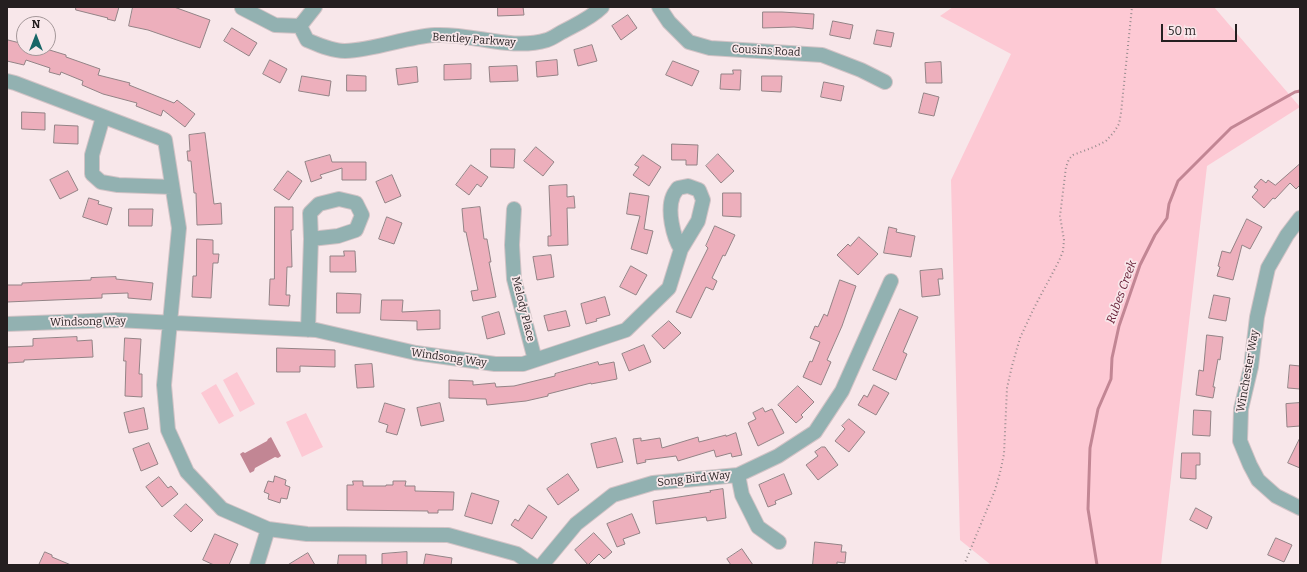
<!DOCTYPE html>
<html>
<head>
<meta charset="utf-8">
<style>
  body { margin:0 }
  #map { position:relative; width:1307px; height:572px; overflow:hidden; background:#f8e7ea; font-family:Bitter,serif }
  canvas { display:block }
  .frame { position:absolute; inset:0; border:8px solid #251f20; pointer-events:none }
  .north { position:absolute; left:16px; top:16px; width:40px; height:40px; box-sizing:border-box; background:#f8e7ea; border:1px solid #a49799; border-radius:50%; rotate:0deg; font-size:11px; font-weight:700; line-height:16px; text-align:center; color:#251f20 }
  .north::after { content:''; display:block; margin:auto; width:14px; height:18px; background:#186667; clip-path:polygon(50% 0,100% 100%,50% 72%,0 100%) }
  .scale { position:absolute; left:1161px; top:24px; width:76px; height:18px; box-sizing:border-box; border:2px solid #251f20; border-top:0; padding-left:5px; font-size:12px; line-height:14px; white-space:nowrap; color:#251f20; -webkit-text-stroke:3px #f8e7ea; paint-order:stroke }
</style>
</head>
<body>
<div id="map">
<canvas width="1307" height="572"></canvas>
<div class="frame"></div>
<div class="north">N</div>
<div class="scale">50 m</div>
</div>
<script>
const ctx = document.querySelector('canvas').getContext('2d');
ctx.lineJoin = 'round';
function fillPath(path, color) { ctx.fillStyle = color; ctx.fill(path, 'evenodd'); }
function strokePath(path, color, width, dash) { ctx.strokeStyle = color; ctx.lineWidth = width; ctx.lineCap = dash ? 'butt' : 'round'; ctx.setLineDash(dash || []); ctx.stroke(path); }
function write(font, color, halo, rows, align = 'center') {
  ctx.font = font + ' Bitter,serif'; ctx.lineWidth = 3.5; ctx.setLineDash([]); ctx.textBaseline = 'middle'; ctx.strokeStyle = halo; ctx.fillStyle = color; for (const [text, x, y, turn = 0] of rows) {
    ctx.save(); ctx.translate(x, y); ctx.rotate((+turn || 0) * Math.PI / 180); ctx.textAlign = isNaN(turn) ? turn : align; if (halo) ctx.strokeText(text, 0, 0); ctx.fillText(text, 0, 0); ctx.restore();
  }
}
fillPath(new Path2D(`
  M953,7H1214L1300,107L1207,166L1161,565H991L960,540L951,180L1011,54L940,16Z
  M237,372L255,404L240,412L223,380Z
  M216,384L234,416L219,424L201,393Z
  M306,413L323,447L302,457L286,422Z`), '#fdc9d4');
fillPath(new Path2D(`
  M271,437L281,456L278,458L275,457L255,468L254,471L250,473L240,454L243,452L245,453L267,441L268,439Z`), '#c28694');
strokePath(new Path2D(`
  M1097,565L1088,509L1090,448L1098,409L1111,379L1112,358L1119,326L1140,265L1155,235L1167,218L1169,204L1178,181L1231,128L1295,92L1300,91`), '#c28694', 3);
const building = new Path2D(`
  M76,7H119L115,21L107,19L108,18L76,10Z
  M133,7H174L210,20L200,48L148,30L129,26Z
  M498,7H523L524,15L498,16Z
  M763,12H782L814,14L813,29L794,27L763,28Z
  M628,15L637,28L621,40L612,26Z
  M833,21L853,25L850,39L830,35Z
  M232,28L257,43L249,56L224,41Z
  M877,30L894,33L891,47L874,44Z
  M8,40L24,44V48H43L66,55V57L100,69L98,75L130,83L129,85L174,103L177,100L195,114L185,127L163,110L161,116L136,106L137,103L103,94L82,85L83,81L61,72L60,75L49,72L50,68L26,60L24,65L7,61V46Z
  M592,45L597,61L578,66L574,50Z
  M270,60L287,69L280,83L263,74Z
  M557,60L558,75L537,77L536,62Z
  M673,61L699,71L692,86L666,75Z
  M941,62L942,83H926L925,63Z
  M471,64V79L444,80V65Z
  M517,66L518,81L490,82L489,67Z
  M417,67L418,82L398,85L396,69Z
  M733,70H741L740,90L720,89L721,74H733Z
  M347,75L366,76V91H347Z
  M302,76L331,81L329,96L299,91Z
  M762,76H782L781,92L762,91Z
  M824,82L844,86L841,101L821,97Z
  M924,93L939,97L934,116L919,113Z
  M22,112L45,113V130L22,129Z
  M55,125L78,126V144L54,143Z
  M205,133L214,204L221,203L222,224L197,225L196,193H194L191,161H188L187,151H190L189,135Z
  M672,144L698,145L697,165H686V160H672Z
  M536,147L554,162L543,176L524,161Z
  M491,149H515L514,168L491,167Z
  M718,154L734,171L721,183L706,166Z
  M330,155L332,162H366V180H342V168L320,175L322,178L311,182L305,162Z
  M643,155L661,167L649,186L633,175L639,167L635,165Z
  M1300,164V185L1296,189L1290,183L1275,199L1273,198L1264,208L1252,197L1258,190L1254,187L1261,179L1266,183L1268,180L1275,185Z
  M471,165L488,177L481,187L477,184L469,195L456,185Z
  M68,171L78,190L60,199L50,180Z
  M288,171L302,181L289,200L274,190Z
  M392,175L401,196L385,203L376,182Z
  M567,185V197L574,196L575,208H567L568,245L548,246V236H551L549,186Z
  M630,193L649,196L644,229L653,231L647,254L631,249L640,216L627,214Z
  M723,193H741V217L723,216Z
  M89,198L99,201L98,204L112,208L107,225L83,217Z
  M275,207H293V230H291L292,267H287L286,295H290L289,306L269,305L270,279H274Z
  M480,207L484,239H487L491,262H489L496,297L473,301L471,291L478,290L466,232H464L462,209Z
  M129,209H153L152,226H129Z
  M387,217L402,223L394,244L379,239Z
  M1247,219L1262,227L1250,249L1242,245L1233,280L1217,276L1220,267L1218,266L1222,251L1230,253Z
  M715,226L735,235L725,256L723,255L712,278L717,281L713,290L706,287L691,318L676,312L708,248L706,246Z
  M889,227L897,229L896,232L915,236L911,257L884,253Z
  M859,237L878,254L858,275L837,255L848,244L850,246Z
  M197,239L213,240V254H219L218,263H213L211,298L192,297L193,276H196Z
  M344,251H355L356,272H330V256H344Z
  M551,255L554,277L537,280L533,257Z
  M631,266L647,275L636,295L620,287Z
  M942,269L943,279H938L940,295L922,297L920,271Z
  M116,277V279L153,283L151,300L128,298V293L102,294V298L7,302V285H22V283L91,280V278Z
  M840,280L856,286L842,326L827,360L831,362L821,385L803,377L810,361L812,362L820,342L810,338L815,326L818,327L824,314L827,316Z
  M337,293L361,294L360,313H337Z
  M1214,295L1230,298L1226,321L1209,318Z
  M605,297L610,315L596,319L597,321L586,324L581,304Z
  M382,300H403L402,312L440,310V329L417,330V321L381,320Z
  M900,309L918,317L903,352L907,354L896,380L873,370Z
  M566,311L570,326L548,331L544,316Z
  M499,312L505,334L487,339L482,317Z
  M669,321L681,333L664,349L652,336Z
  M1207,335L1223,337L1220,360L1218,359L1213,387H1215L1213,398L1196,395L1199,370L1203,371Z
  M77,337V341L92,340L93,357L24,360V362L7,363V347L33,346V339Z
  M125,338L141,339L139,374H142V397L125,396L126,361H124Z
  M644,345L651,362L629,371L622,354Z
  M277,348L335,350V367L300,366V372H277Z
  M598,362L599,365L614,362L617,379L591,384V383L548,394V396L526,401L487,405L486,399L449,398V380L473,381V385L495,383L496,387L514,386L555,376V374Z
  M372,364L374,387L357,388L355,365Z
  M1290,365L1300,366V389L1288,388Z
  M874,385L889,393L876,415L858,405L864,395L867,397Z
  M798,386L814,402L801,415L803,417L796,423L778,405Z
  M385,403L405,409L397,435L386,432L388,425L379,422Z
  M440,403L444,421L421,426L417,408Z
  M1300,403V426L1287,427L1286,404Z
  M144,408L148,429L129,433L124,413Z
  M763,408L765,412L772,409L784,433L758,446L748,423L756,419L753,413Z
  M1194,410L1211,411L1210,436L1193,435Z
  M849,419L865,432L849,452L835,441L845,429L842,426Z
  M736,433L742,455L732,457L731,453L716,457L714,450L678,461L676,456L645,460L646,462L637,464L633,439L641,438V441L660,438L662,448L698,437L699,442L726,435V436Z
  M616,438L623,462L597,468L591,444Z
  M1300,438V468L1288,463Z
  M149,443L158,464L141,471L133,449Z
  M822,447H825L838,465L818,480L806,465L818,456L815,452Z
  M1182,453H1200V465H1196V479L1181,478Z
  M568,474L579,490L558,505L547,489Z
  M784,474L792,494L775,501L776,504L768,507L759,485Z
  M275,476L286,480L285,485L290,487L287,499L281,498L280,503L268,499L269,494L264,492L268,481L273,482Z
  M159,477L168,488L171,486L178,494L162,507L146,487Z
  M353,481H363V486H386V485H393V481H406L405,486H415V491L454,492L453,510H438V513H428V511L347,510V485H353Z
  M723,489L726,518L707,521L706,517L656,524L653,501L711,492L710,491Z
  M472,493L499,501L492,524L465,516Z
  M186,504L203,520L191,532L174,516Z
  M529,505L547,517L532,539L511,525L515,519L518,521Z
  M1196,508L1212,517L1207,529L1190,520Z
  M632,514L640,533L623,539L625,544L617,547L607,524Z
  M594,533L612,552L604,559L599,554L588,565L575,550Z
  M215,534L238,544L229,565H214L203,560Z
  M1276,538L1292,545L1284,562L1268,555Z
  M815,542L842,545L841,552H846L845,563L837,562V565H813Z
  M742,549L753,565H731L727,559Z
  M45,552L52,555V557L71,565H39Z
  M407,552V565H382V554Z
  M308,553L315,565H288Z
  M426,554L452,558L451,565H424Z
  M339,555H366V565H338Z`);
fillPath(building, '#edafbc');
strokePath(building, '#938386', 1);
const minor = new Path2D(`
  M659,7L669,22L689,42L710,48L822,55L861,70L885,82
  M242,8L275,25L300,26
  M300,26L307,40C319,45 332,51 345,51C376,50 405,37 435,35C473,33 510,51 547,40C553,38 558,34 564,31C577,24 591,18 602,7
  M300,26L315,7
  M7,81L15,83L165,140L179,228L164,385L168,430L187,472L222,509L268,529L307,534L448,535L517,554L533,565
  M103,117L92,155V174L101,182L118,185L172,187
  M514,209L512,245L514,279L535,360
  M1300,218L1287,235L1268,268L1257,317L1251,367L1241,409L1240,441L1250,465L1258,480L1276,496L1300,508
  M7,324L116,320L316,330L416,353L495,364H523L626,330L669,288L681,249L698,221L703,200L699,190L688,186L678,188C676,191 674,193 673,196C667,210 673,237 681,249
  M308,330L311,239L338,236L356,230L362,215L356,203L339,199L319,204L310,213L311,239
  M738,475L742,495L758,527L779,542
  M257,565L268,529
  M542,565L576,524L613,495L653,483L738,475L778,456L815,432L842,391L891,281`);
strokePath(minor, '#d2c3c6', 16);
strokePath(new Path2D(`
  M964,565L995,490L1000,473L1004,454L1007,388L1012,366L1020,338L1034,308L1059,261L1063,251L1064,240L1060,216L1066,167L1069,159L1073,155L1094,147L1106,141L1114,132L1119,124L1121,113L1132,7`), '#978c8e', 2, [1, 3]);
strokePath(minor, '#92b1b1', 14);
write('11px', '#251f20', '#f8e7ea', [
  ["Bentley Parkway",474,40,4],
  ["Cousins Road",766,51,3],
  ["Melody Place",523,309,76],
  ["Windsong Way",88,322,-1],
  ["Windsong Way",449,358,8],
  ["Winchester Way",1248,371,-80],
  ["Song Bird Way",694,479,-6]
]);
write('italic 12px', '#661e35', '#f8e7ea', [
  ["Rubes Creek",1122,292,-70]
]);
</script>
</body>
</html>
